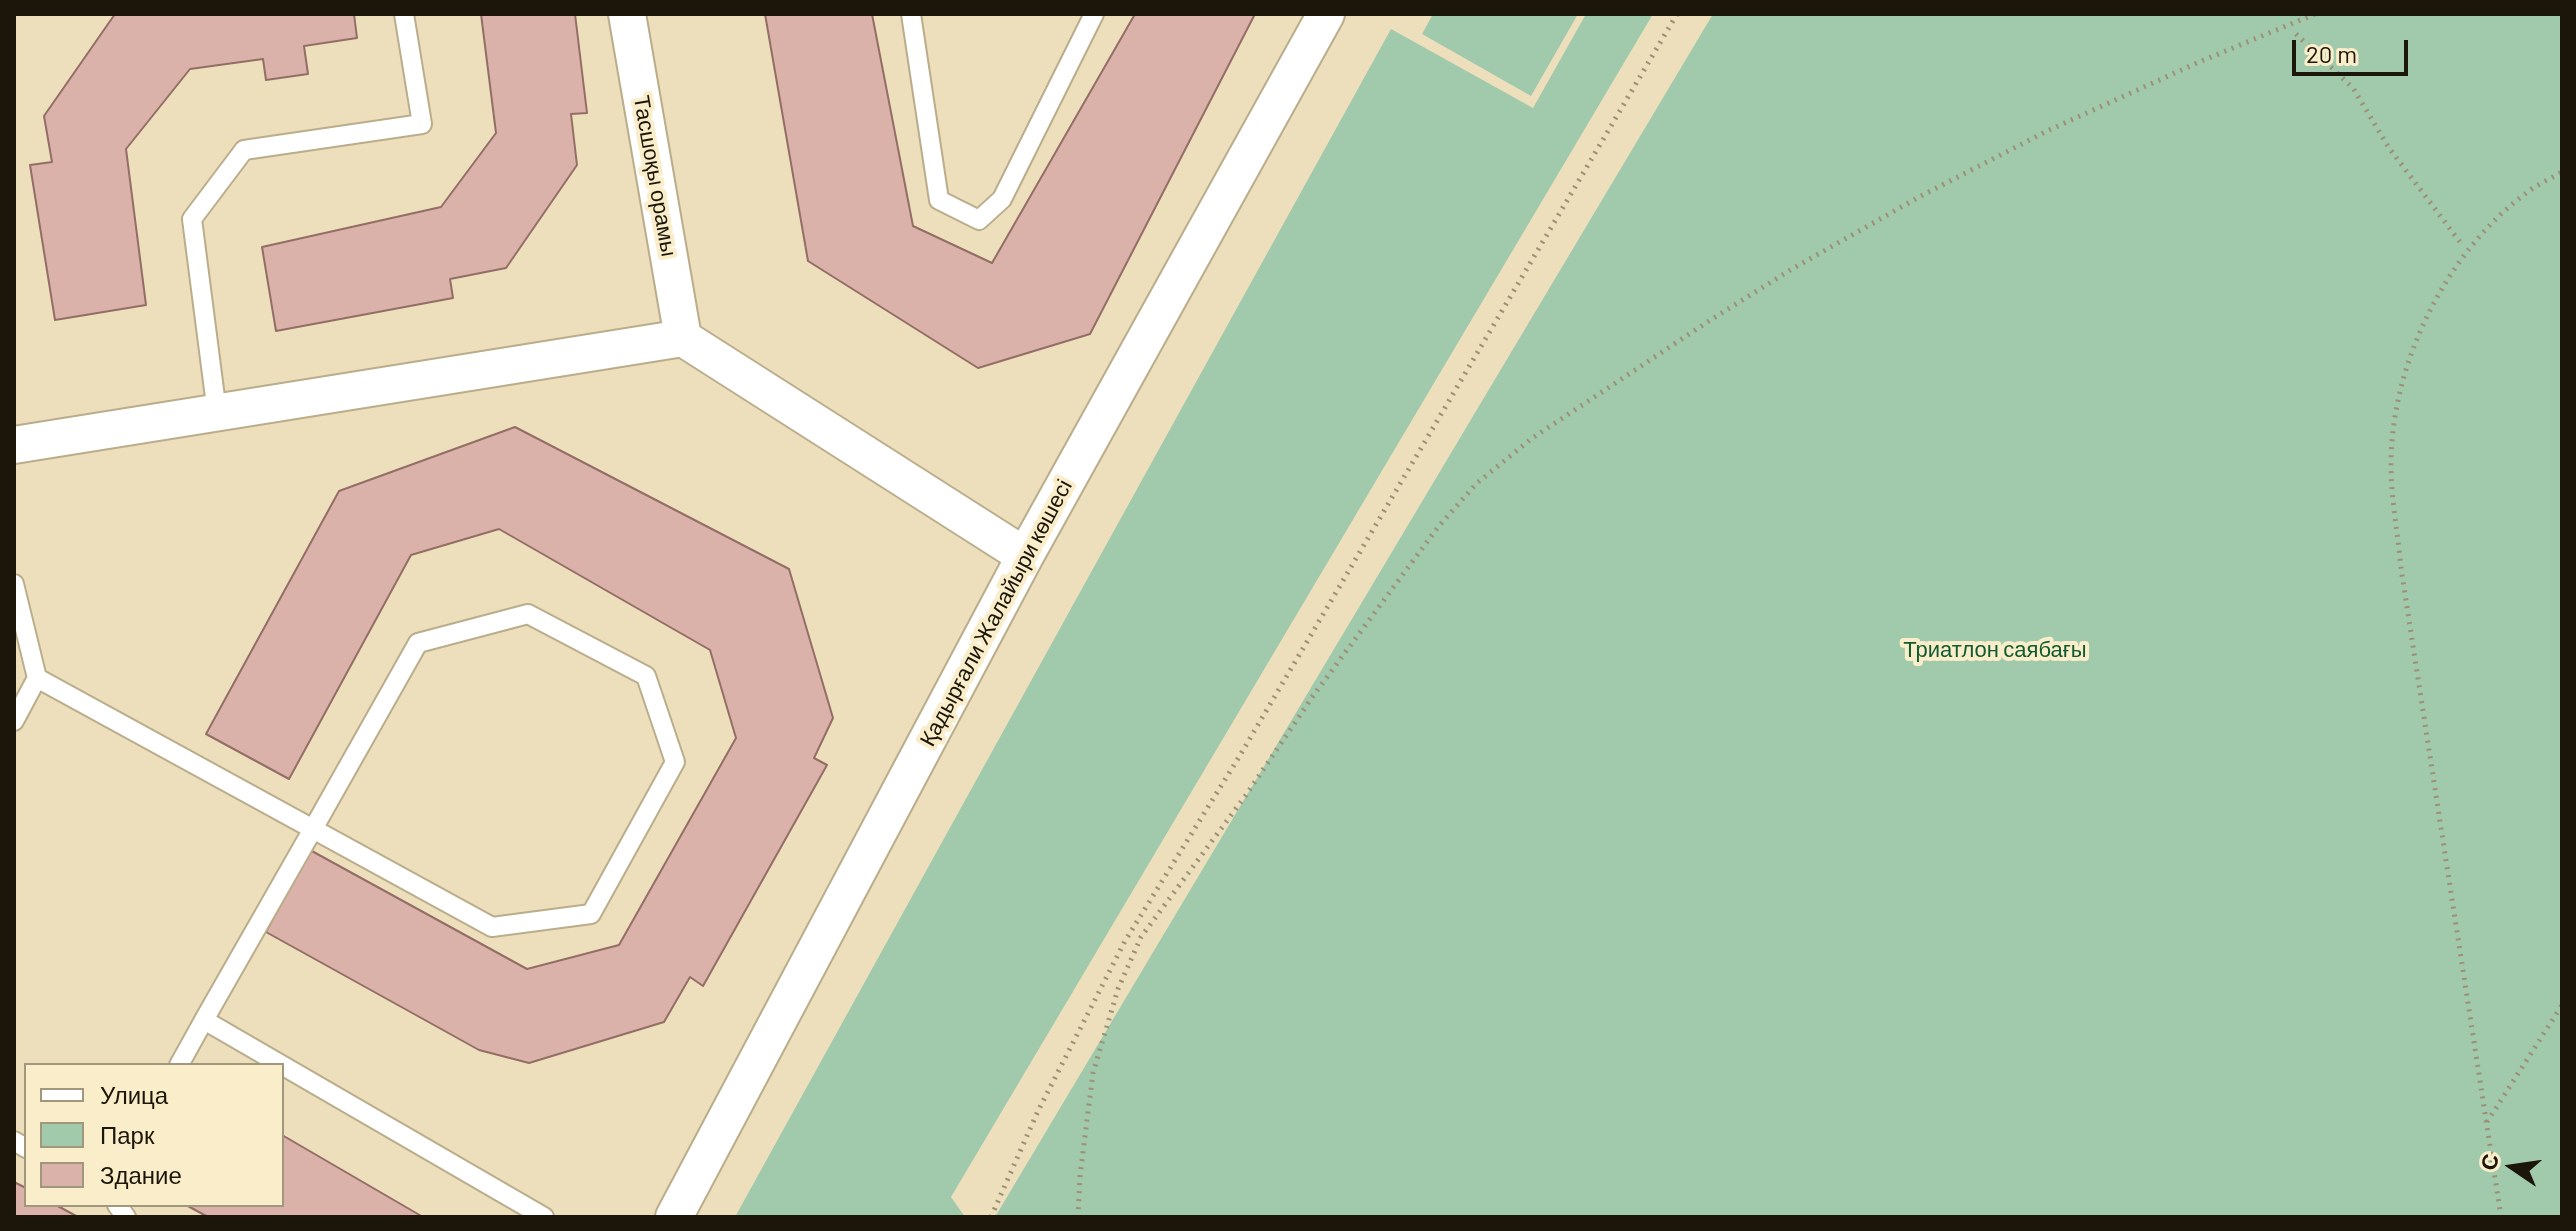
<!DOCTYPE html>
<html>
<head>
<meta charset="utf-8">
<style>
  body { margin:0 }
  #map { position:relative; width:2576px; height:1231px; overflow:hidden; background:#eddfbc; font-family:Barlow,sans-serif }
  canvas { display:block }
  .frame { position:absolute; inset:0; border:16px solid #1b1609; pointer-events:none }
  .legend { position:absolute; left:24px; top:1063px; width:260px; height:144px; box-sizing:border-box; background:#faedc9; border:2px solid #a1977c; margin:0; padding:10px 14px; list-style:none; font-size:24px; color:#1b1609 }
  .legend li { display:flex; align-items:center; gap:16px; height:40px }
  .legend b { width:40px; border:2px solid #a1977c }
  .north { position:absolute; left:2472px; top:1127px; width:80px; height:80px; -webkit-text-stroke:6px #faedc9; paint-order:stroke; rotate:283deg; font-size:22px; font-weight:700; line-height:32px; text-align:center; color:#1b1609 }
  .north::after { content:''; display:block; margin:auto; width:28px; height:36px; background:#1b1609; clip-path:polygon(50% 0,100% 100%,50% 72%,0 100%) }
  .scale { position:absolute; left:2292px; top:40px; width:116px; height:36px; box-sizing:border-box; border:4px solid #1b1609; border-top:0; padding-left:10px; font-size:24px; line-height:28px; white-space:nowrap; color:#1b1609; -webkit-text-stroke:6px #faedc9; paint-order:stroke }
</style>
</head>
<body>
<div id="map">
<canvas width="2576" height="1231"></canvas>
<div class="frame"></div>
<ul class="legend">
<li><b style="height:10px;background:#fff"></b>Улица</li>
<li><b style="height:22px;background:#a1caac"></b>Парк</li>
<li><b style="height:22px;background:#dbb2aa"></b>Здание</li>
</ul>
<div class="north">С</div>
<div class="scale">20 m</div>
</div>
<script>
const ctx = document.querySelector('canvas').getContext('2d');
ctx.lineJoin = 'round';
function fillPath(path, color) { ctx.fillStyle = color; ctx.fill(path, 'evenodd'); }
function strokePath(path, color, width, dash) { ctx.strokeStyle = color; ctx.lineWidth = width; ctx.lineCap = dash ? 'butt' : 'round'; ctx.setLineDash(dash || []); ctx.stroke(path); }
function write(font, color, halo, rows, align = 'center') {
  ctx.font = font + ' Barlow,sans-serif'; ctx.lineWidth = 8; ctx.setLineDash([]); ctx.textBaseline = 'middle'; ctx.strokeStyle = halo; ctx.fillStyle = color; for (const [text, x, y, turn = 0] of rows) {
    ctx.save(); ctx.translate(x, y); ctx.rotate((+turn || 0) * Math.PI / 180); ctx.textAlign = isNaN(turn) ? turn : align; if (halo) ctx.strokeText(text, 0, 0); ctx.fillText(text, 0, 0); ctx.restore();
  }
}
fillPath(new Path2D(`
  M1433,14H1578L1531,96L1422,34Z
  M1586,14H1653L951,1197L965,1217H735L1391,29L1533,108Z
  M1713,14H2562V1217H995Z`), '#a1caac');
const building = new Path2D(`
  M115,14H354L357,38L304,46L308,74L266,80L263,59L190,69L126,149L146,305L55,320L30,165L52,162L44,116Z
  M481,14H575L587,113L571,114L577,165L506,268L450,279L453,298L276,331L262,247L441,207L496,133Z
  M765,14H872L913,226L992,263L1135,14H1255L1090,334L978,368L808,261Z
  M515,427L789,569L833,718L814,758L827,765L703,986L690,977L664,1022L529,1063L479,1050L266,932L310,850L527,969L619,945L736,738L710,650L499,529L411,555L289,779L206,734L339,491Z
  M282,1135L423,1217H208L186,1205H282Z
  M14,1182L26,1188V1205H56L78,1217H14Z`);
fillPath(building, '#dbb2aa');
strokePath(building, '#936e66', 2);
const service = new Path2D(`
  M911,14L939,200L979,220L1002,199L1094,14
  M217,413L192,219L244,150L422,124L404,14
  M14,584L37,678L313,829L204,1020L544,1217
  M528,614L646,676L675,762L591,914L492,927L313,829L418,643Z
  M14,721L37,678
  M179,1065L204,1020
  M14,1141L26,1148
  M117,1205L126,1217`);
const minor = new Path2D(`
  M627,14L683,338
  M14,445L683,338L1025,556
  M674,1217L1025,556L1326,14`);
strokePath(service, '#baad8b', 22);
strokePath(minor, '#baad8b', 40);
strokePath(new Path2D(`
  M2296,34L2353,88L2389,148L2460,242
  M2487,1122L2562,1005
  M991,1217L1038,1111L1125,941L1239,757L1677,14
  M1078,1217L1080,1176L1093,1073L1118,989L1141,937L1246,795L1313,696L1438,527L1476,484L1531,439L1712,319L1792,269L1919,197L2047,131L2199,62L2315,14
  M2501,1217L2401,568C2398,534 2391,499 2391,465C2391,365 2445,254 2525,194C2536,185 2550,179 2562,172`), '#9b9176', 5, [2, 6]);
strokePath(service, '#fff', 18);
strokePath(minor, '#fff', 36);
write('22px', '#1b1609', '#faedc9', [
  ["Тасшоқы орамы",655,176,80],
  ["Қадырғали Жалайыри көшесі",996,613,-62]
]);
write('22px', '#105b32', '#faedc9', [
  ["Триатлон саябағы",1995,650]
]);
</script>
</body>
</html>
